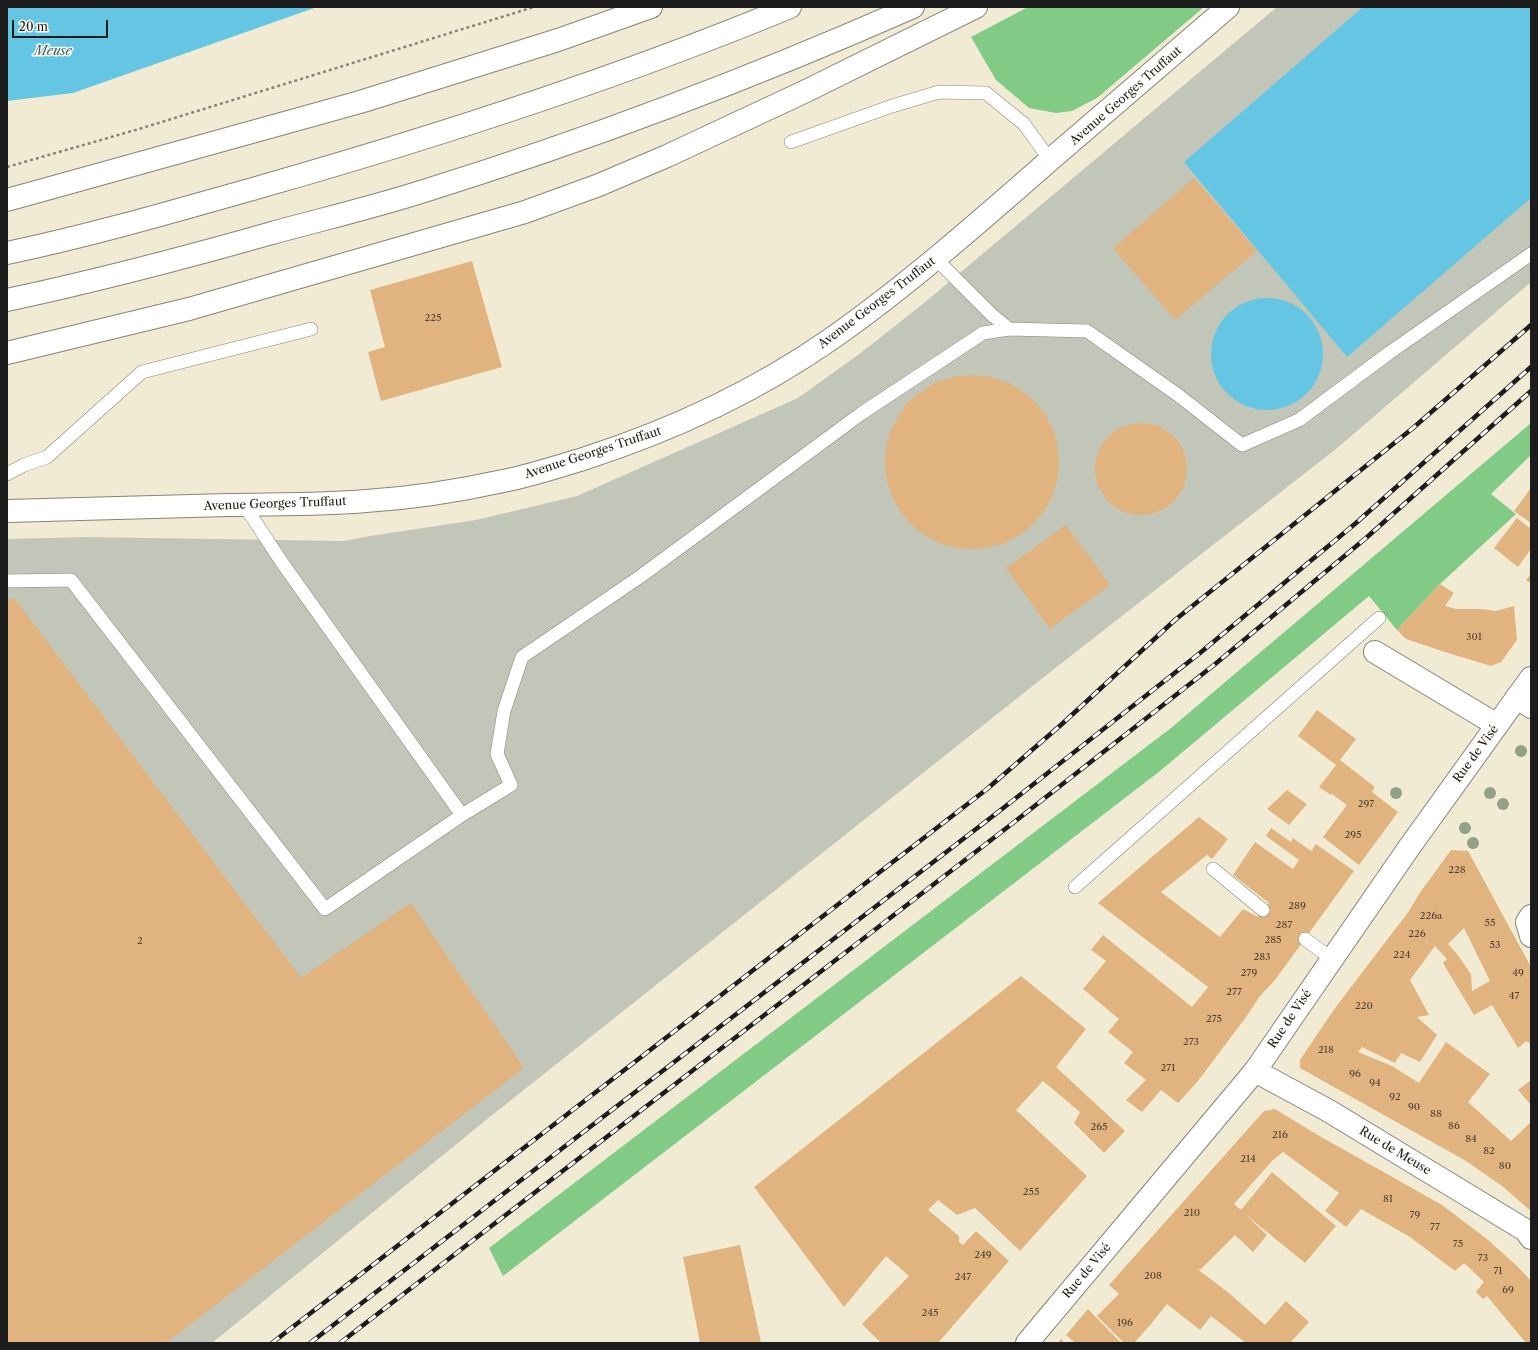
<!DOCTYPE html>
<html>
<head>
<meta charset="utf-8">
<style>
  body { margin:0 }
  #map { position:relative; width:1538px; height:1350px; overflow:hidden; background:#f1ebd4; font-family:"Libre Caslon Text",serif }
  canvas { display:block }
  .frame { position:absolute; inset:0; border:8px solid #1c1c1c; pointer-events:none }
  .scale { position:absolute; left:12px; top:20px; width:96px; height:18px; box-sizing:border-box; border:2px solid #1c1c1c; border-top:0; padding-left:5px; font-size:12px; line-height:14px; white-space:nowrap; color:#1c1c1c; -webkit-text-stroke:3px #fdfcf7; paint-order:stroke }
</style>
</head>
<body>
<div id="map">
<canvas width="1538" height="1350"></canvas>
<div class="frame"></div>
<div class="scale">20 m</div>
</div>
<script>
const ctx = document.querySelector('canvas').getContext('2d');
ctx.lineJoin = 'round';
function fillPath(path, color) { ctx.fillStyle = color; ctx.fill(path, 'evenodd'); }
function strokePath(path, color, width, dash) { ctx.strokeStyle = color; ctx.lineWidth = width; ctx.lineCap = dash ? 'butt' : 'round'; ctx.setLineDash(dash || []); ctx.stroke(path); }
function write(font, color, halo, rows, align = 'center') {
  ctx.font = font + ' "Libre Caslon Text",serif'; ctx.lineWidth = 3; ctx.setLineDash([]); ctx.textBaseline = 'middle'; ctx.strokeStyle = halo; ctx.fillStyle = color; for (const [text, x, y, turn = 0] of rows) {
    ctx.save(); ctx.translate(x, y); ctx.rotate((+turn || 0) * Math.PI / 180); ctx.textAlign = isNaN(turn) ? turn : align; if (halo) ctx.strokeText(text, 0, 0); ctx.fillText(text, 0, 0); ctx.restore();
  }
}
fillPath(new Path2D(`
  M1277,7H1531V282L1336,449L1054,669L491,1116L212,1343H7V539L86,537L344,541L370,536L476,520L577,496L798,398L862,352L924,303Z`), '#c2c6b9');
fillPath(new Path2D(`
  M1028,7H1204L1097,98L1072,111L1056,113L1029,108L996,80L971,37Z
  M1531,423V455L1491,494L1516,514L1440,584L1397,630L1369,596L1160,771L503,1276L489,1248L1171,728Z`), '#82cb87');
fillPath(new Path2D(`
  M7,7H317L73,93L7,101Z
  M1363,7H1531V198L1347,357L1184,162Z
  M1211 354a56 56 0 1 1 112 0a56 56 0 1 1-112 0Z`), '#64c6e2');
fillPath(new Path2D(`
  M1194,178L1257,251L1175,320L1113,248Z
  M472,261L502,367L381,401L368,352L385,347L370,290Z
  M885 462a87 87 0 1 1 174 0a87 87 0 1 1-174 0Z
  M1095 469a46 46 0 1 1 92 0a46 46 0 1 1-92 0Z
  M1531,488V523L1514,511Z
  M1517,518L1531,529V549L1518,567L1494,548Z
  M1066,525L1110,585L1050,629L1006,568Z
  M1531,574V583L1526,580Z
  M1440,584L1454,593L1445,606L1456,609H1482L1496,611L1514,606L1517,640L1501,662L1491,666L1445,652L1406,639L1397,630Z
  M7,599H15L301,978L411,903L524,1068L166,1343H7Z
  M1317,710L1356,739L1340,760L1375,787L1372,792L1398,812L1359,865L1323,837L1347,805L1332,794L1331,795L1319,787L1336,765L1298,736Z
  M1287,790L1307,804L1289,825L1267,809Z
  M1199,817L1228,839L1212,859L1207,855L1161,892L1220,937L1243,909L1258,917L1269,903L1233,875L1255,842L1293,869L1299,860L1266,836L1271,828L1291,842L1293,838L1311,851L1316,844L1354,871L1275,980L1260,996L1246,1017L1198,1081L1178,1103L1161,1090L1142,1112L1126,1100L1146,1080L1124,1063L1133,1052L1108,1032L1119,1019L1083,989L1106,961L1091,950L1103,935L1192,1007L1208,987L1098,903Z
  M1451,850L1468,851L1531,967V1044L1526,1041L1518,1048L1492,1005L1474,1015L1443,963L1447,959L1435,946L1410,980L1429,1015L1417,1017L1437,1035L1420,1062L1401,1053L1395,1063L1362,1047L1358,1052L1392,1066L1419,1083L1446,1042L1490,1074L1468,1102L1511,1141L1531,1122V1211L1502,1186L1466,1161L1300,1068V1060L1335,1008L1409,911L1419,894ZM1464,928L1490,981L1472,991L1471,974L1457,954L1448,944Z
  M1021,976L1086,1029L1056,1067L1125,1131L1104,1153L1074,1123L1080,1112L1043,1081L1016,1110L1087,1176L1020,1251L975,1208L957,1215L938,1200L928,1210L959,1236V1242L963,1245L976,1231L1009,1261L938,1343H881L862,1324L909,1276L886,1256L844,1307L754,1187Z
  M1531,1080V1105L1518,1090Z
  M1275,1109L1316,1134L1442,1205L1487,1239L1517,1266L1531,1281V1343H1526L1487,1296L1483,1299L1476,1292L1484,1282L1464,1263L1455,1271L1410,1237L1361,1209L1346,1227L1325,1211L1339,1193L1283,1152L1272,1161L1234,1204L1241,1210L1272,1172L1336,1226L1305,1263L1245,1214L1267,1235L1253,1252L1235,1235L1200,1270L1196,1268L1229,1293L1265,1325L1286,1301L1309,1322L1290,1343H1246L1211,1316L1200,1330L1167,1304L1151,1324L1134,1343H1124L1097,1316L1119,1294L1109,1285L1264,1111Z
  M740,1245L761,1343H700L683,1257Z
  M1088,1309L1121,1343H1090L1089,1342L1088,1343H1075L1066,1335Z
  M1061,1339L1065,1343H1058Z`), '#e1b47f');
const service = new Path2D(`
  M791,142L892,106L939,92L986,93L1024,124L1050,160
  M936,259L992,315L1009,329
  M7,474L24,465L47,457L142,372L311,329
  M244,505L283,564L462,815
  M7,581L71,580L325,909L462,815L511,785L497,754L504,711L522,657L641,576L862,413L983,333L1009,329L1087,331L1178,395L1242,445L1299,420L1389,353L1531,254
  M1213,869L1263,910
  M1075,887L1379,618
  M1305,939L1332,959`);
const minor = new Path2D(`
  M1375,652L1497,725
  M1517,697L1531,707
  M1531,916L1527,922L1531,936`);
const tertiary = new Path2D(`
  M7,511C81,509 154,507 228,505C274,504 320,505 366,501C412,498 458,491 503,481C530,476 557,467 583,459C670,431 755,392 831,339C908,285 979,222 1050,160C1109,109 1169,58 1228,7
  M1255,1071L1329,1111L1525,1230L1531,1238`);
const secondary = new Path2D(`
  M1027,1343L1255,1071L1408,849L1531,678`);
const motorway = new Path2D(`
  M7,200L360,102L558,40L651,7
  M7,253C93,235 178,210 263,186C442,135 618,78 790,7
  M7,300C96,281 184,258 272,233C323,219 374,207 424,191C591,139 754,77 913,7
  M7,353L189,309L525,212L599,185L667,156L804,92L976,7`);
strokePath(service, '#868478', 14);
strokePath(minor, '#868478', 24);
strokePath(tertiary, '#868478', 24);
strokePath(secondary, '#868478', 24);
strokePath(motorway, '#868478', 24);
strokePath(new Path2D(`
  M7,167L139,129L534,7`), '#868478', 2.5, [3, 3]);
strokePath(service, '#fff', 13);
strokePath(minor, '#fff', 22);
strokePath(tertiary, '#fff', 22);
strokePath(secondary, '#fff', 22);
strokePath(motorway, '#fff', 22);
const rail = new Path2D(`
  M272,1343L987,789L1062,724L1175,620L1413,428L1531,325
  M310,1343L1002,809L1200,653L1356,523L1531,367
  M340,1343L1013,823L1214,665L1366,538L1531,391`);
strokePath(rail, '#1c1c1c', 4.5);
strokePath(rail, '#fdfcf7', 3, [9]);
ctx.fillStyle = '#92a086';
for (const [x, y] of [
  [1521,751],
  [1396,793],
  [1490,793],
  [1503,804],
  [1465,828],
  [1473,843]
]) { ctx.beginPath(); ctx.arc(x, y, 6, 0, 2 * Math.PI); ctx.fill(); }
write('10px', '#4d4235', null, [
  ["225",433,318],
  ["301",1474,637],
  ["297",1366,804],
  ["295",1353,835],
  ["228",1457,870],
  ["289",1297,906],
  ["226a",1431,916],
  ["55",1490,923],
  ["287",1284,925],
  ["226",1417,934],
  ["285",1273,940],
  ["2",140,941],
  ["53",1495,945],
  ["224",1402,955],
  ["283",1262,957],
  ["279",1249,973],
  ["49",1518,973],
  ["277",1234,992],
  ["47",1514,996],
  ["220",1364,1006],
  ["275",1214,1019],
  ["273",1191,1042],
  ["218",1326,1050],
  ["271",1168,1068],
  ["96",1355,1074],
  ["94",1375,1083],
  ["92",1395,1097],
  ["90",1414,1107],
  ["88",1436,1114],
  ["86",1454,1126],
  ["265",1099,1127],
  ["216",1280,1135],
  ["84",1471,1139],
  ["82",1489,1151],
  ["214",1248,1159],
  ["80",1505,1166],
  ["255",1031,1192],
  ["81",1388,1199],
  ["210",1192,1213],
  ["79",1415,1215],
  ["77",1435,1227],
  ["75",1458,1244],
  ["249",983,1255],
  ["73",1483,1258],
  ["71",1498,1271],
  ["208",1153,1276],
  ["247",963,1277],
  ["69",1508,1290],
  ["245",930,1313],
  ["196",1125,1323]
]);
write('12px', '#1c1c1c', '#fdfcf7', [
  ["Avenue Georges Truffaut",1126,96,-41],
  ["Avenue Georges Truffaut",877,303,-37],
  ["Avenue Georges Truffaut",593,453,-18],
  ["Avenue Georges Truffaut",275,504,-2],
  ["Rue de Visé",1476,754,-54],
  ["Rue de Visé",1290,1019,-56],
  ["Rue de Meuse",1395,1151,31],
  ["Rue de Visé",1087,1271,-50]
]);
write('italic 13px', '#39606b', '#fdfcf7', [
  ["Meuse",53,51]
]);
</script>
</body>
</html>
